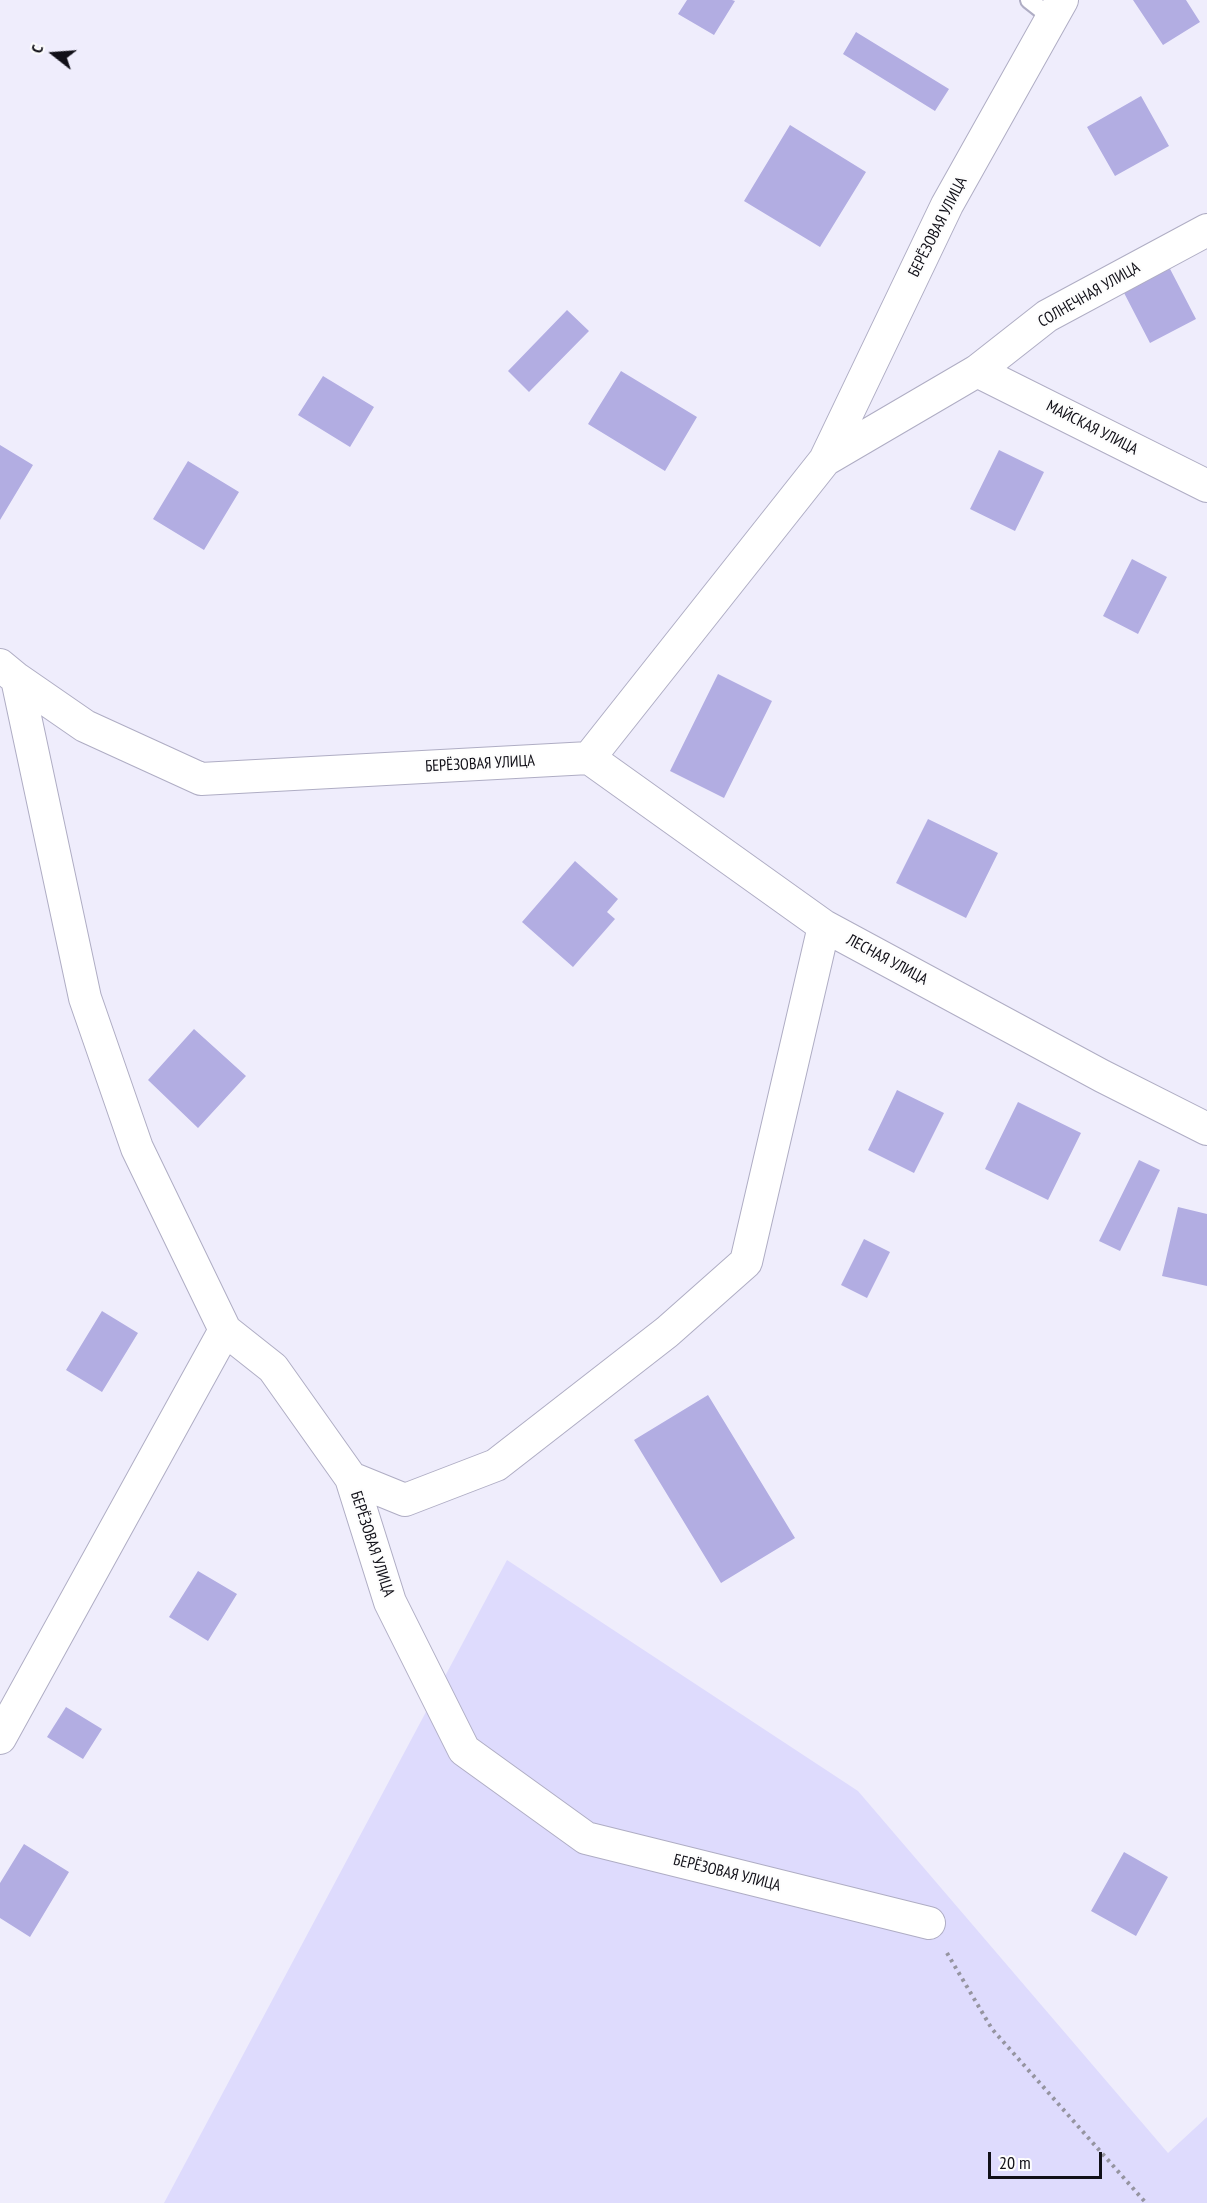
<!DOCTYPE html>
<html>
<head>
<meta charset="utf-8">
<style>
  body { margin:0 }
  #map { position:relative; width:1207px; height:2203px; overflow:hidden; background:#efedfc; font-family:"PT Sans Narrow",sans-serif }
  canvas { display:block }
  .north { position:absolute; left:24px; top:24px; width:60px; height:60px; -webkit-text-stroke:4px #fdfdfd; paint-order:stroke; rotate:287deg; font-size:16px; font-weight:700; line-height:24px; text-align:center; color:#111018 }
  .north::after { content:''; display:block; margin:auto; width:21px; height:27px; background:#111018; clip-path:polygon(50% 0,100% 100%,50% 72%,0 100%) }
  .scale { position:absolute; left:988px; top:2152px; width:114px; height:27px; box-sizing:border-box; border:3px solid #111018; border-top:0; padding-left:8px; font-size:18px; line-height:21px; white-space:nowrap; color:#111018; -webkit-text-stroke:4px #fdfdfd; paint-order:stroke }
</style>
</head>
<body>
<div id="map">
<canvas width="1207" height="2203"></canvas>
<div class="north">С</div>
<div class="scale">20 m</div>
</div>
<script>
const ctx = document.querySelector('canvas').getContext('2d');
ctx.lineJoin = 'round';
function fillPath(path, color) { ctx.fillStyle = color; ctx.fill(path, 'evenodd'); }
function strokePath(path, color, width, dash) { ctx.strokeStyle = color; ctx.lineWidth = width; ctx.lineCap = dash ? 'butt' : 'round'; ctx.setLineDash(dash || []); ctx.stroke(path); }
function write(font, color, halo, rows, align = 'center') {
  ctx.font = font + ' "PT Sans Narrow",sans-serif'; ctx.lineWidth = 4.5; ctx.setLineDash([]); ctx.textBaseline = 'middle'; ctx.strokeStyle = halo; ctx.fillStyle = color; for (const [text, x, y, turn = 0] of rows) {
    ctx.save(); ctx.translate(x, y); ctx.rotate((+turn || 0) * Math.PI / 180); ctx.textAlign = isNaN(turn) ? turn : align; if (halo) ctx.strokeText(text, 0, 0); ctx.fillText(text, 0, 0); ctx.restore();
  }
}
fillPath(new Path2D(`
  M507,1560L858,1791L1168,2153L1207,2117V2203H164Z`), '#dedbfd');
fillPath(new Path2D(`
  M687,0H732L735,1L714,35L678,14Z
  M1133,0H1186L1200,22L1163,45Z
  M856,32L949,89L935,111L843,54Z
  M1141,96L1169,146L1115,176L1087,127Z
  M790,125L866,172L820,247L744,201Z
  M1168,265L1196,319L1150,343L1122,289Z
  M567,310L589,331L529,392L508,371Z
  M621,371L697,417L665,471L588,424Z
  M323,376L374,407L350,447L298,415Z
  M0,445L33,465L0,520Z
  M999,450L1044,472L1015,531L970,509Z
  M188,461L239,492L204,550L153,519Z
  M1132,559L1167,577L1138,634L1103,616Z
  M718,674L772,701L724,798L670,771Z
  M928,819L998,853L966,918L896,883Z
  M575,861L618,899L607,912L615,919L573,967L522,922Z
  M194,1029L246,1076L198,1128L148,1080Z
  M897,1090L944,1113L914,1173L868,1150Z
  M1018,1102L1081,1133L1048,1200L985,1169Z
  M1139,1160L1160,1170L1120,1251L1099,1241Z
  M1178,1207L1207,1214V1286L1162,1276Z
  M864,1239L890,1252L867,1298L841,1285Z
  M102,1311L138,1333L102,1392L66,1370Z
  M708,1395L795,1538L721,1583L634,1440Z
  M198,1571L237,1594L208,1641L169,1617Z
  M66,1707L102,1729L83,1759L47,1737Z
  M24,1844L69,1872L30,1937L0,1918V1883Z
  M1124,1852L1168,1877L1136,1936L1091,1911Z`), '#b2ade2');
const lane = new Path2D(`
  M1029,0L1052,18`);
const street = new Path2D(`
  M977,371L1207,486
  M825,460L977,371L1047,316L1207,230
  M0,665L17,679L85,998L137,1148L225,1330L273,1368L351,1478L390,1602L464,1750L586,1838L929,1923
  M17,679L85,726L201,779L589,758L825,460L947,205L1062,0
  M589,758L824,926L1102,1076L1207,1129
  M351,1478L405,1500L496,1465L667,1332L746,1262L824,926
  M0,1738L225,1330`);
strokePath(lane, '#afadc4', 20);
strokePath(street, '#afadc4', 34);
strokePath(new Path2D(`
  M947,1953L992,2029L1146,2203`), '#9594a0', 4, [3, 4.5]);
strokePath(lane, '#fff', 16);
strokePath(street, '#fff', 32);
write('16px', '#111018', '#fdfdfd', [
  ["БЕРЁЗОВАЯ УЛИЦА",938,227,-63],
  ["СОЛНЕЧНАЯ УЛИЦА",1089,295,-30],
  ["МАЙСКАЯ УЛИЦА",1092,428,27],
  ["БЕРЁЗОВАЯ УЛИЦА",480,764,-3],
  ["ЛЕСНАЯ УЛИЦА",887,960,28],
  ["БЕРЁЗОВАЯ УЛИЦА",372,1544,72],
  ["БЕРЁЗОВАЯ УЛИЦА",727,1873,14]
]);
</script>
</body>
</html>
